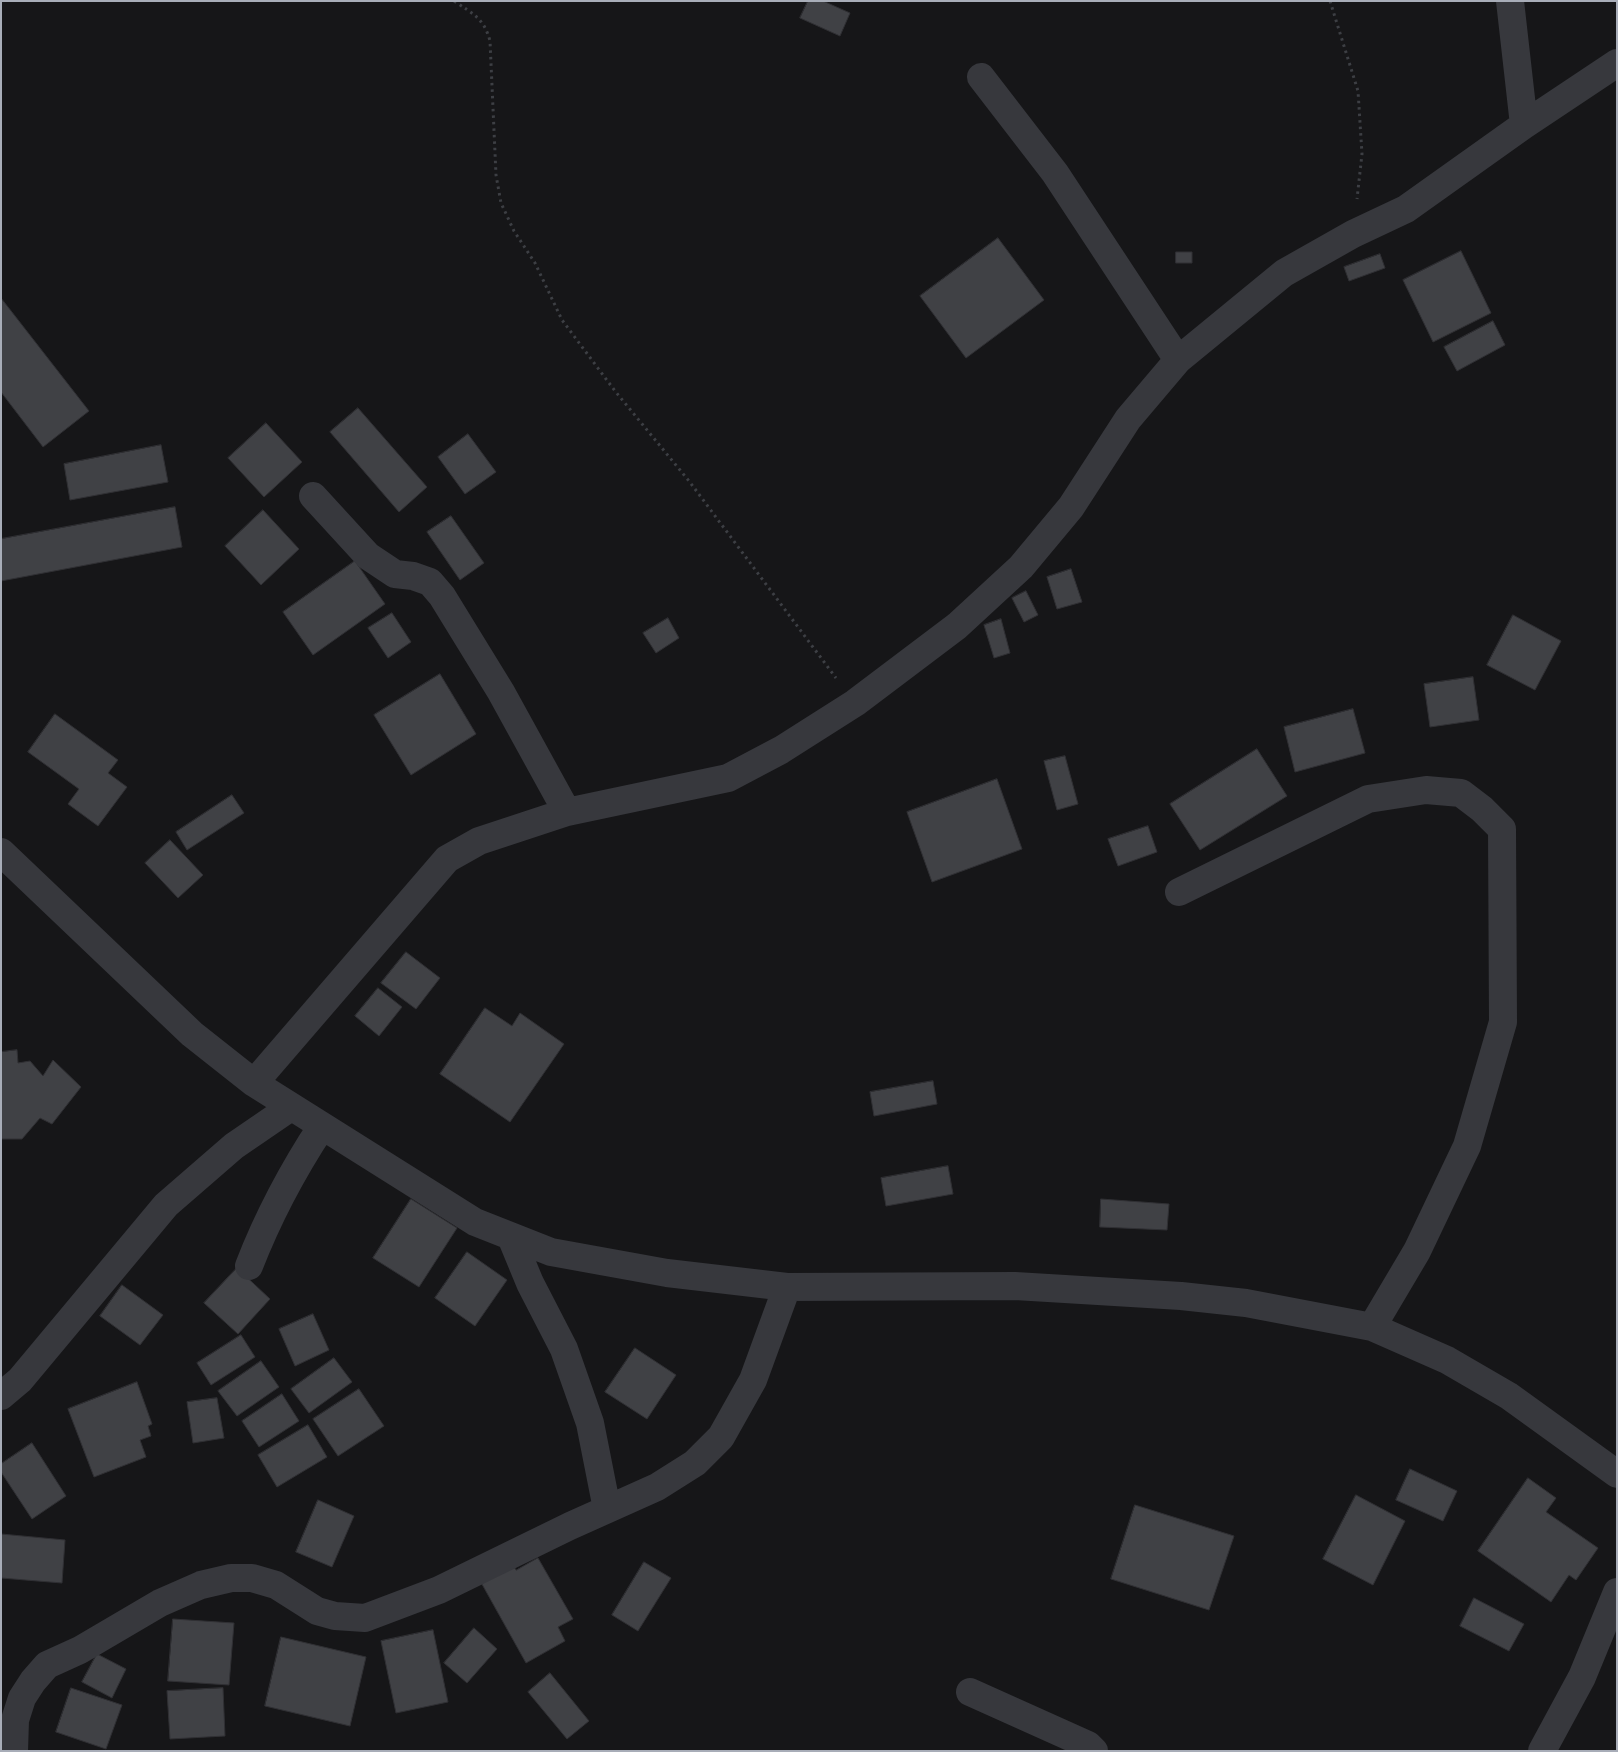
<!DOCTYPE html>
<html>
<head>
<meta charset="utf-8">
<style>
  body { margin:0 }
  #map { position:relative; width:1618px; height:1752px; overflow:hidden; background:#161618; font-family:"Archivo Narrow",sans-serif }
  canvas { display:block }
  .frame { position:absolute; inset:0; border:2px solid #a8adb8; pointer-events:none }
</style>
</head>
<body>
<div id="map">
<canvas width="1618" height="1752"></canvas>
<div class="frame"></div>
</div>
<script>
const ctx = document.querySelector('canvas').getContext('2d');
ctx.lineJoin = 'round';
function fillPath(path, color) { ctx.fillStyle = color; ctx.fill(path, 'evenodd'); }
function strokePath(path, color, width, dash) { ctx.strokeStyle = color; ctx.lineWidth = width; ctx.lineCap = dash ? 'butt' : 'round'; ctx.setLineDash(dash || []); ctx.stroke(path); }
const building = new Path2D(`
  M808,1H823L850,13L840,36L800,18Z
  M998,238L1044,300L966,358L920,296Z
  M1461,251L1491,313L1433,342L1403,280Z
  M1176,252H1192V263H1176Z
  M1380,254L1385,268L1349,281L1344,267Z
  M1,298L89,411L43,447L1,392Z
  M1493,321L1505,345L1457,371L1444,347Z
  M358,408L427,487L399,512L330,432Z
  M266,423L302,462L264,497L228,458Z
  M468,434L496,472L465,494L438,457Z
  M161,445L168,482L70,500L64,464Z
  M175,507L182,547L1,581V539Z
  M263,510L299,549L261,585L225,546Z
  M451,516L484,563L460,580L427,532Z
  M355,561L385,604L313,655L283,612Z
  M1071,569L1082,602L1057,609L1047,577Z
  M1026,591L1038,615L1024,622L1012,598Z
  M392,613L411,642L388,658L368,628Z
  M1513,615L1561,641L1535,690L1487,665Z
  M668,618L679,638L656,653L643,633Z
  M1001,619L1010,653L994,658L984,625Z
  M440,674L476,734L411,775L374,715Z
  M1473,677L1479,720L1430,727L1424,684Z
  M1353,709L1365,753L1295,772L1284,727Z
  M55,714L118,760L108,773L127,787L98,826L68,804L79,789L28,752Z
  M1257,749L1287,796L1200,850L1170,804Z
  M1065,756L1078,804L1057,810L1044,761Z
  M997,779L1022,849L932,882L907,812Z
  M232,795L244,813L187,850L176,832Z
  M1148,826L1157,852L1118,866L1108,839Z
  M170,840L203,875L178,898L145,863Z
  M406,952L440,978L416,1009L381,983Z
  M378,988L402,1007L379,1036L355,1016Z
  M485,1008L512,1026L520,1013L564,1044L510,1122L440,1074Z
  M17,1050L18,1063L30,1061L43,1076L53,1060L81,1087L52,1124L40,1118L22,1139H1V1052Z
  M933,1081L937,1104L874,1116L870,1092Z
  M948,1166L953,1194L886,1206L881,1178Z
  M411,1199L457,1228L419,1287L373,1258Z
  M1101,1199L1169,1204L1167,1230L1100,1227Z
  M467,1252L507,1280L475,1326L435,1298Z
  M237,1268L270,1299L238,1334L204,1303Z
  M122,1285L163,1315L140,1345L100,1316Z
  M313,1314L329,1350L295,1366L279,1329Z
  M241,1335L255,1357L211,1385L197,1363Z
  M635,1348L676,1375L647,1419L605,1392Z
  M334,1358L352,1382L309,1413L291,1389Z
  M261,1361L279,1387L237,1416L218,1391Z
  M137,1382L152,1424L148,1426L151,1436L140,1440L146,1457L94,1477L68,1409Z
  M359,1389L384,1426L338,1456L313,1419Z
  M282,1394L299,1421L259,1447L242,1421Z
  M217,1398L224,1438L193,1443L187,1402Z
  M308,1425L327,1457L277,1487L258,1455Z
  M32,1443L66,1496L32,1519L1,1472V1464Z
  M1410,1469L1457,1491L1443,1521L1396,1500Z
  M1528,1478L1556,1498L1546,1512L1598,1548L1576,1580L1569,1575L1551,1602L1478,1551Z
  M1356,1495L1405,1521L1373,1585L1323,1559Z
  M318,1500L354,1516L332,1567L296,1552Z
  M1135,1505L1234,1536L1209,1610L1111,1579Z
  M1,1534L65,1540L62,1583L1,1578Z
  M538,1558L573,1619L558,1627L565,1641L526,1663L478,1577L509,1559L516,1570Z
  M644,1562L671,1578L638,1631L612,1615Z
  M1474,1598L1524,1624L1509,1651L1460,1626Z
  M173,1619L234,1623L229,1685L168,1681Z
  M474,1628L497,1649L467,1683L444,1663Z
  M433,1630L448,1702L396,1713L381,1641Z
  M281,1637L366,1657L350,1726L265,1706Z
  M97,1654L126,1669L112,1698L82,1682Z
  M550,1673L589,1721L567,1739L528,1692Z
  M71,1688L122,1705L106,1749L56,1732Z
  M223,1688L225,1736L170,1739L167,1691Z`);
fillPath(building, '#404145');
strokePath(building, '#303034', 1);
strokePath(new Path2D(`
  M454,1C473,14 484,18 490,41L496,175L501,203L514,231L535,263L562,320L615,391L689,481L836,678
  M1330,1L1358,91L1362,154L1357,199`), '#3d3f44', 3, [2.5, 4]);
strokePath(new Path2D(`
  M1510,1L1524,125
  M981,77L1055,173L1178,360
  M313,496L368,556L395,574L413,576L430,582L442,596L501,692L567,812
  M1,852L192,1034L254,1083L475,1222L551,1252L667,1273L787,1287L1015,1286L1181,1296L1246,1303L1372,1327L1447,1360L1509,1396L1617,1474
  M1179,892L1368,799L1426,790L1461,793L1482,809L1502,829L1503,1022L1467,1146L1417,1251L1372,1327
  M254,1083L447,859L479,841L567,812L728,778L781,750L855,703L957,626L1021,567L1071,507L1128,419L1178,360L1284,273L1353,234L1406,209L1524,125L1617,63
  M511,1237L530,1283L564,1349L590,1423L607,1509
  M249,1266C268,1217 293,1170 322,1126
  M1,1396L20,1380L166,1205L234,1146L291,1107
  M970,1692L1088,1745L1094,1751
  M14,1751L15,1720L22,1698L33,1681L47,1665L80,1650L160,1603L201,1585L231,1578H252L276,1585L317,1611L335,1616L365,1618L439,1590L570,1526L657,1487L695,1463L721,1437L753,1380L787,1287
  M1542,1751L1582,1677L1617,1592`), '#37383d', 28);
</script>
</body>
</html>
